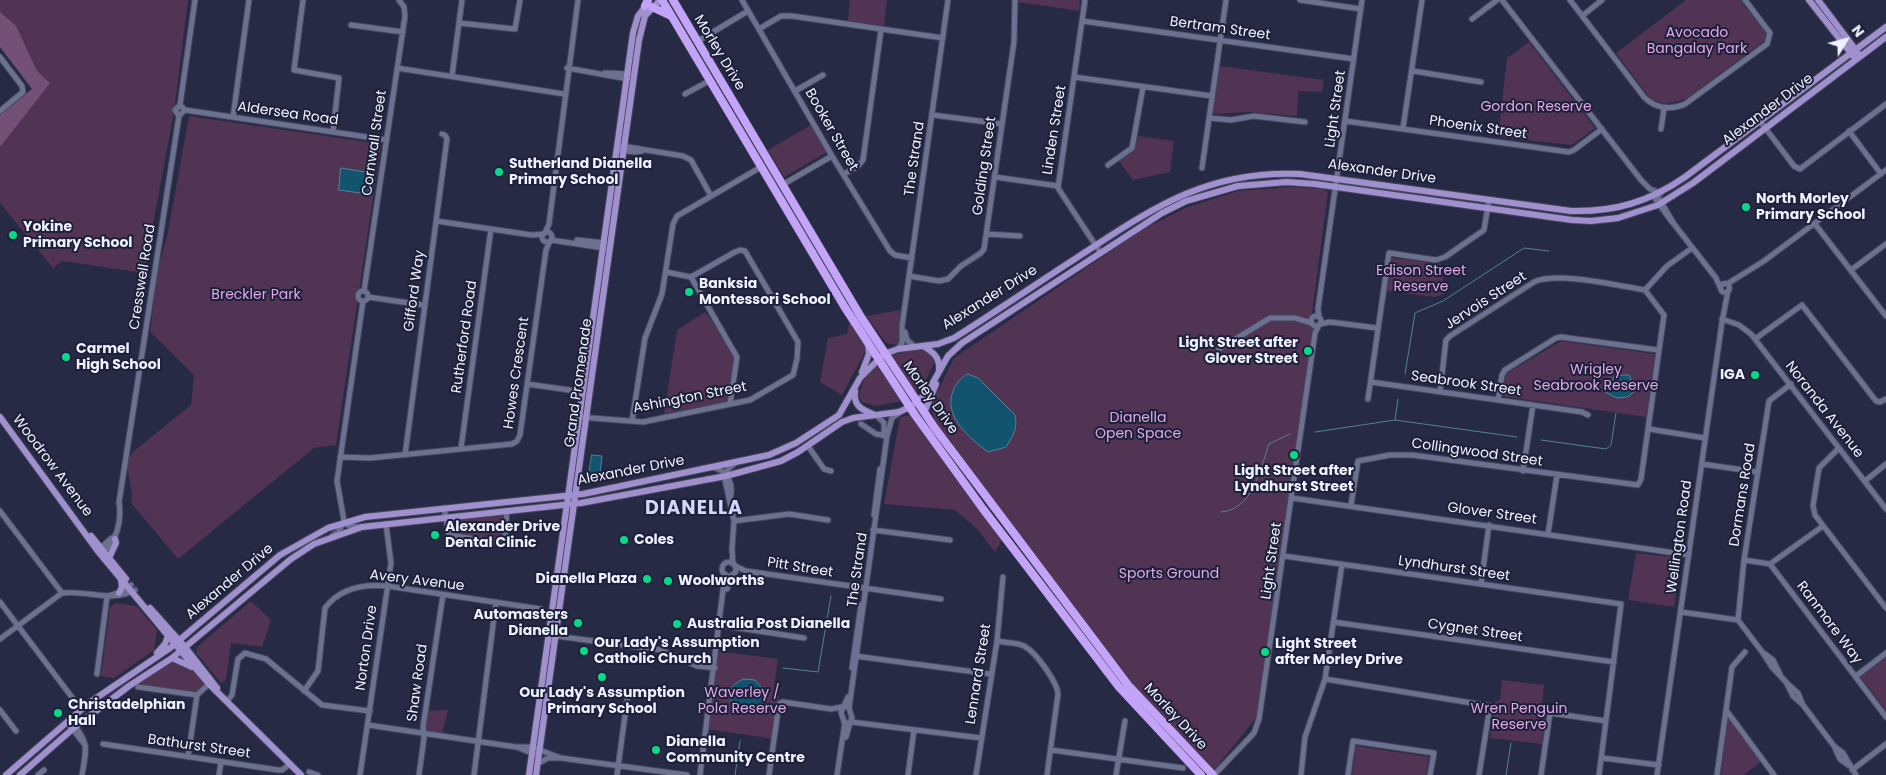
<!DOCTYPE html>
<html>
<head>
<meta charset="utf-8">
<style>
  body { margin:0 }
  #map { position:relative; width:1886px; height:775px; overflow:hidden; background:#262a44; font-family:Poppins,sans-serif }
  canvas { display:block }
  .north { position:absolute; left:1821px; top:15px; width:50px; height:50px; -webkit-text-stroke:4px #1d2039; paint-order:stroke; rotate:53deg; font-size:14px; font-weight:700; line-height:20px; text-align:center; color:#eef1ff }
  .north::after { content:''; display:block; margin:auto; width:18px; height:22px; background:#eef1ff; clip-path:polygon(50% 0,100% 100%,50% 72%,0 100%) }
</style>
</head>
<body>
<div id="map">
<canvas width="1886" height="775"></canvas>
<div class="north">N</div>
</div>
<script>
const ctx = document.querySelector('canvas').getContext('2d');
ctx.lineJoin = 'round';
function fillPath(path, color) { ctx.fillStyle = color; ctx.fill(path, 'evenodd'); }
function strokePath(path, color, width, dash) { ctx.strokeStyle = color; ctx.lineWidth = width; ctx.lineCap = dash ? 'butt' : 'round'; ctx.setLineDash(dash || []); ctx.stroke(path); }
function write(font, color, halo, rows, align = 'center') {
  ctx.font = font + ' Poppins,sans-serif'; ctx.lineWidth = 4; ctx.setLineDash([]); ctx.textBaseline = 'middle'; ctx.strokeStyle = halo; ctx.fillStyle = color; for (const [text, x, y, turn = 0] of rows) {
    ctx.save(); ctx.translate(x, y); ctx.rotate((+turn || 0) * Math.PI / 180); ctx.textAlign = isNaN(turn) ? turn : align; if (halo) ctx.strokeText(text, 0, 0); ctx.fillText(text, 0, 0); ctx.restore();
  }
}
fillPath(new Path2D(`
  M0,0H188L174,112L144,273L62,261L53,268L0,203V136L37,90L0,42Z
  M850,0H887L884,26L848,21Z
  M1018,0H1080L1079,11L1018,2Z
  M1686,0H1740L1767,34L1763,42L1686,99L1666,104L1653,100L1646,93L1616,53Z
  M1529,42L1595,128L1572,145L1498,137L1507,58Z
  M1220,66L1324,80L1322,92L1298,91L1297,116L1250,112L1215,114L1212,110Z
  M189,116L381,144L336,445L314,448L178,559L131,503L132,495L126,460L134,451L191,405L194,375L150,332L158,268L167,237Z
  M811,125L827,152L784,177L768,150Z
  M1138,136L1174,141L1170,172L1133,180L1118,160L1135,146Z
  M1292,187L1323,189L1328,192L1312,313L1314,325L1256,718L1214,770L1131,683L935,421L930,407L954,358L1142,230L1185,208L1238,191Z
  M1392,258L1441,264L1445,294L1434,297L1387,291Z
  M900,310L898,345L886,343L866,316Z
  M705,312C715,326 732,341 734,359C736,371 731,386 729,398L726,402L664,414L677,330Z
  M851,322L865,342L866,350L842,395L820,382L828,338L847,334L849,324Z
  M1561,341L1655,354L1646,417L1501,396L1506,374Z
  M919,349L929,350L935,361L926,380L916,392L892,355Z
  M877,364L902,401L876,406L862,402L858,395L864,380Z
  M910,415L1002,540L995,552L977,529L955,510L884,504L900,417Z
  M507,511L502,543L449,535L445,517Z
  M1636,553L1682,558L1674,607L1628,600Z
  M251,601L271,620L262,647L231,643L226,680L221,683L196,653L197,647Z
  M116,603L137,606L157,630L154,650L114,678L101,676L110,607Z
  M180,650L209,684L197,695L129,686Z
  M717,651L778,659L773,695L779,696L774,739L706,729Z
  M1886,656V711L1860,676Z
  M1502,680L1544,685L1542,704L1546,712L1542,744L1490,738L1495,701L1500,700Z
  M448,710L442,735L423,732L425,711Z
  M1728,713L1763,760L1744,775H1721Z
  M1356,746L1429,757L1426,775H1352Z`), '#513353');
fillPath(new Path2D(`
  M0,12L16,26L37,71L50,83L0,147V114L32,89L0,47Z`), '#745076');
const water = new Path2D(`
  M341,168L371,173L368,194L339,190Z
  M968,374L978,378L1015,415C1018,428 1013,436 1006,447L988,452C969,438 943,416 953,391C956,383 961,377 968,374Z
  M1623,375H1629L1635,391L1627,397L1617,398L1605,392L1614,377Z
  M592,455L602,456L600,473L589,474Z
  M744,679L755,680L762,688C773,741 699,697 744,679Z`);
fillPath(water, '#12536d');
strokePath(water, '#548299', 1);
strokePath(new Path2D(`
  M1405,374L1415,313L1443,301L1524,248L1549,251
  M1395,420L1398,399
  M1315,432L1395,420L1517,437
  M1541,440L1606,449L1611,445L1616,413
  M1221,512C1253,510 1260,469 1269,444L1290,434
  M783,668L818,672L831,596
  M735,775L740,741
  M1506,775L1511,743`), '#548299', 1);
const minor = new Path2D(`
  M303,0L294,70L339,78L333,132
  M742,0L832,156L890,251L895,255L912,258
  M1085,0L1058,188L1100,252
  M1300,0L1361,9
  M1502,0L1641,180L1650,189L1661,193
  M1570,0L1644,97C1655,108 1670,111 1685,104L1767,44L1770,33L1745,0
  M1582,16L1602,0
  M1472,19L1497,0
  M1082,21L1354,59
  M459,23L515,29L520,0
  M351,25L403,32
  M759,29L781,16H792L943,38
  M698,41L748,11
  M0,57L22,86L23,92L0,111
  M397,68L564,94
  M567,68L628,79
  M1413,71L1481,82
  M605,73L629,74
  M452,76L462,0
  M1074,77L1212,96
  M795,91L823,75
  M685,94L709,81
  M180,105L195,0
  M185,110L387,140
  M933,115L1002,124
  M233,117L249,0
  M1209,118L1231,120L1254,116L1305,122
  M1345,121L1569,152L1574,150L1602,129
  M1760,121L1794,166L1800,169L1886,104
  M1403,128L1422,0
  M1661,129L1664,108
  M1849,131L1881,174
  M622,146L683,156L691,160L711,196
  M617,150L636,152L642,151
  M1108,165L1132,148L1143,87
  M1202,168L1226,0
  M844,174L858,166L863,160L881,30
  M995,177L1058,186
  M782,185L832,156
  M1657,195L1674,224L1716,278L1720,287
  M1654,197L1672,222
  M436,221L532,235L544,234
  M1815,224L1886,316
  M542 237a5 5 0 1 1 10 0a5 5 0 1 1-10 0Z
  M545,233L549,224L578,0
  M987,234L1020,236
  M551,240L604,248
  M577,240L605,243
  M1851,270L1886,244
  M909,276L939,281L948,279L961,266L981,253L984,249L1014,42L1015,0
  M691,277L737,357L730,404
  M1720.5 288a4.5 4.5 0 1 1 9 0a4.5 4.5 0 1 1-9 0Z
  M1727,284L1764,261L1886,170
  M364,291L405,16L404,7L399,0
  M358 296a5 5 0 1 1 10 0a5 5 0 1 1-10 0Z
  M368,297L423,305
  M1311 321a5 5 0 1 1 10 0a5 5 0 1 1-10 0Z
  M1319,317L1318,309L1362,0
  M1722,319L1739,325L1751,334L1886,509
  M1320,324L1330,322L1377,328
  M905,332L907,340L915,347
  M1755,339L1802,305L1876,401L1880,402L1886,399
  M898,349L902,343V326L948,0
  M1219,349L1270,318H1295L1312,323
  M1371,382L1582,412L1588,415
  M527,384L583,392
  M1440,392L1446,340L1450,336L1534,282C1557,271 1619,286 1645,290L1667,266L1692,248
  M1368,399L1389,253L1436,260L1445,257L1484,230L1489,200
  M1498,400L1502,375L1505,370L1556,338L1561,337L1658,350
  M876,415L884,423V436
  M579,417L643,422L750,400L793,375L797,359L798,342L745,251L740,250L735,252L691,277L666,272
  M632,421L645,338L662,294L673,224L677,216L761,167
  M861,424L876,434L887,436
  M1649,429L1705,438
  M808,446L824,469L831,471
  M461,448L491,229
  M1839,448L1819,468L1813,506L1815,515L1886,608
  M405,455L447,139L445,135L442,134
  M340,457L370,458L512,444L517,441L520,435L546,250L550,241
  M1702,464L1757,472
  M715,468C728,471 734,485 730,498
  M1523,471L1533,405
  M1865,481L1886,464
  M1292,498L1689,555
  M1351,505L1358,461L1390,455H1412L1638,485L1641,479L1664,315L1645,290
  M444,508L449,535L502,543L505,537L507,511
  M0,511L62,593
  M874,515L880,469
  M734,521L789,514L828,520
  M362,527L349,526L344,521L337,481L363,301
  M873,530L950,540
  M1548,534L1557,475
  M332,536L338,532L344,522
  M98,550L112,538
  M101,554C117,542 122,521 119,502L179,116L185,110L180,105L175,110L179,116
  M1284,556L1621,604L1599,775
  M1744,560L1770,564L1886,717
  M722 569a7 7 0 1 1 14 0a7 7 0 1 1-14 0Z
  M733,564L732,549L734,521L725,480L728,469L735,463
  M1770,564L1823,526
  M735,566L746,571L941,599
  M1481,584L1489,525
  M727,589L733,574
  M108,596L124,591L131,585
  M0,602L74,700
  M1681,612L1738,620L1763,653L1772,667L1786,682L1793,696L1803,705L1834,746L1843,753L1856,775
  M1738,620L1744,560L1769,401L1791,384
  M1333,622L1614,662
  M719,625L804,638
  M0,639L62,593C89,590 110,603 135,590
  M997,641C1005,643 1017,642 1024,646C1036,652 1057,682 1058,694L1047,775
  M548,643L556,636L661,650L697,666L715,668
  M1765,654L1773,660L1780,674
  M855,656L990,674
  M852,668L861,605
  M97,674L107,597
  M1856,676L1886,653
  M1325,679L1490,706L1479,775
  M1788,684L1798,693L1802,703
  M138,687L197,695
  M304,691L318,671L325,608C340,588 364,584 387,586L541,609
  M227,701L232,695L238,659L245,653L266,659L322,705L370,711
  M844,706L848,697
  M844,706L849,708L852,718L849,724L844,722L841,712Z
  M849,708L887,436L892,418L899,413
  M0,710L16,731
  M1726,710L1774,775
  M70,719C89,743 87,746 82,775
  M67,722L85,745
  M851,722L981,738
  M368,725L516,747H532L561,758
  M846,737L850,723
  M103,744L278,770H282L290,764
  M517,747L534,754
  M1835,748L1840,759L1848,765
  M1051,750L1183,768
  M188,757L197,695L209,684
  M1602,758L1659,765
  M537,764L548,758H561L687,775
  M1852,770L1886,744
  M309,772L318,775
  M38,775L44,770
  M219,775L221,762
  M360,775L391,563L386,524
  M419,775L424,738L423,727L443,595
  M474,775L496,602
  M617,775L628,693
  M700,775L725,574
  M769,775L779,704L783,702L831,709L842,707
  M837,775L845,722
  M908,775L914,730
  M976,775L997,641L1003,577
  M1116,775L1125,721
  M1214,775L1254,733L1259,719L1315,333L1319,325
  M1301,775L1305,737L1325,679L1342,564
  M1348,775L1353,741L1434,753L1430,775
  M1541,775L1550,713L1606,721
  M1657,775L1722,322L1728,291
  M1717,775L1732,667L1745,652`);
const major = new Path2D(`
  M1809,0L1853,56
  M1818,0L1858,53
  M923,346C933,352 940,357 939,370
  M862,372L869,354L868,343
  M855,391C853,406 862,410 875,415
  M924,413L936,384
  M0,417L97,550L180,650L209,684L301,775
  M91,536L126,579
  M109,558L116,543L115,539
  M119,593L122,587L121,580
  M150,608L185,647L217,688
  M157,653L165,644L168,636
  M172,658L192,667
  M6,775L89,703L170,648L280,555L328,528L365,517L583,494L769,455L796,443L839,415L860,378L884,354L898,349L938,344L954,338C997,311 1039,282 1081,255C1154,207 1208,170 1300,174L1571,211C1615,212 1649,202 1685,177L1886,27
  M20,775L76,726L129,686L172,658L291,559L314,544L362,527L581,503L726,476L781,461L798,452L842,422L853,418L899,412L910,407L927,393L948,356L962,343L1162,213L1186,201L1238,186L1287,182L1315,184L1572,220L1591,221L1618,218L1658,205L1693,183L1886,37
  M529,775L633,33L638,16L648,3
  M536,775L639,40L645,16L660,0`);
const highway = new Path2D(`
  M662,0L844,306L915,415L983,509L1119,687L1201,775
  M673,0L861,317L934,427L1128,685L1213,775
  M645,6L648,0
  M652,7L669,15`);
strokePath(minor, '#45485d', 7);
strokePath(major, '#45485d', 8);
strokePath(highway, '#45485d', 9);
strokePath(minor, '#6b718f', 5);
strokePath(major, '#a090ce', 6);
strokePath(highway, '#c3a4f8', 8);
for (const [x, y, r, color] of [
  [499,172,5,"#07d98b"],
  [1746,207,5,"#07d98b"],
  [13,235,5,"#07d98b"],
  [689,292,5,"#07d98b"],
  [1308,351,5,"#07d98b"],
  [66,357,5,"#07d98b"],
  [1755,375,5,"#07d98b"],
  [1294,455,5,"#07d98b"],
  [435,535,5,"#07d98b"],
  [624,540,5,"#07d98b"],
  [647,579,5,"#07d98b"],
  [668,581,5,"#07d98b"],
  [578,623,5,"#07d98b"],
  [677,624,5,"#07d98b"],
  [584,651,5,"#07d98b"],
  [1265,652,5,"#07d98b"],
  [602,677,5,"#07d98b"],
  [58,713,5,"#07d98b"],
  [656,750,5,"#07d98b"]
]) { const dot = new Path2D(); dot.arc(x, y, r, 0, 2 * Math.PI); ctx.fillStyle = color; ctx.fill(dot); strokePath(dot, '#1d2039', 2); }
write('14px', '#eef1ff', '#1d2039', [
  ["Bertram Street",1220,29,8],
  ["Morley Drive",719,53,59],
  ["Light Street",1336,109,-82],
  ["Alexander Drive",1768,110,-37],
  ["Aldersea Road",288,114,8],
  ["Phoenix Street",1478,128,8],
  ["Booker Street",831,130,60],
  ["Linden Street",1055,130,-81],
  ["Cornwall Street",375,143,-82],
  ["The Strand",915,159,-82],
  ["Golding Street",985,166,-82],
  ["Alexander Drive",1382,172,8],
  ["Cresswell Road",143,277,-81],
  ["Gifford Way",415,291,-82],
  ["Alexander Drive",990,298,-32],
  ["Jervois Street",1486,301,-33],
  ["Rutherford Road",465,337,-82],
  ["Howes Crescent",517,373,-82],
  ["Grand Promenade",579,383,-82],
  ["Seabrook Street",1466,384,8],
  ["Ashington Street",690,398,-11],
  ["Morley Drive",930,398,55],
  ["Noranda Avenue",1824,410,52],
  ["Collingwood Street",1477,453,8],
  ["Woodrow Avenue",52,466,53],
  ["Alexander Drive",631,471,-11],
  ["Dormans Road",1743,495,-81],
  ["Glover Street",1492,514,8],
  ["Wellington Road",1680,537,-82],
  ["Light Street",1272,561,-82],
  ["Pitt Street",800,568,9],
  ["Lyndhurst Street",1454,569,8],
  ["The Strand",858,570,-82],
  ["Avery Avenue",417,581,7],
  ["Alexander Drive",230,582,-40],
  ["Ranmore Way",1829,623,53],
  ["Cygnet Street",1475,631,8],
  ["Norton Drive",367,648,-82],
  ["Lennard Street",979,674,-81],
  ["Shaw Road",418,683,-82],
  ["Morley Drive",1175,717,47],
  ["Bathurst Street",199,747,8]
]);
write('14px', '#e1a8e6', '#1d2039', [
  ["Avocado",1697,33],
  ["Bangalay Park",1697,49],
  ["Gordon Reserve",1536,107],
  ["Edison Street",1421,271],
  ["Reserve",1421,287],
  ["Breckler Park",256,295],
  ["Wrigley",1596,370],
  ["Seabrook Reserve",1596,386],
  ["Dianella",1138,418],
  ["Open Space",1138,434],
  ["Sports Ground",1169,574],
  ["Waverley /",742,693],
  ["Pola Reserve",742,709],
  ["Wren Penguin",1519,709],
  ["Reserve",1519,725]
]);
write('bold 14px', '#eef1ff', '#1d2039', [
  ["Sutherland Dianella",509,164],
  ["Primary School",509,180],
  ["North Morley",1756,199],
  ["Primary School",1756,215],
  ["Yokine",23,227],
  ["Primary School",23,243],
  ["Banksia",699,284],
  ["Montessori School",699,300],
  ["Light Street after",1298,343,"right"],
  ["Glover Street",1298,359,"right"],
  ["Carmel",76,349],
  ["High School",76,365],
  ["IGA",1745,375,"right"],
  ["Light Street after",1294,471,"center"],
  ["Lyndhurst Street",1294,487,"center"],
  ["Alexander Drive",445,527],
  ["Dental Clinic",445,543],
  ["Coles",634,540],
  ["Dianella Plaza",637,579,"right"],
  ["Woolworths",678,581],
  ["Automasters",568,615,"right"],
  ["Dianella",568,631,"right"],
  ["Australia Post Dianella",687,624],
  ["Our Lady's Assumption",594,643],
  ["Catholic Church",594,659],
  ["Light Street",1275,644],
  ["after Morley Drive",1275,660],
  ["Our Lady's Assumption",602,693,"center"],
  ["Primary School",602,709,"center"],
  ["Christadelphian",68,705],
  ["Hall",68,721],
  ["Dianella",666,742],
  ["Community Centre",666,758]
], 'left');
ctx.letterSpacing = '1px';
write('bold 19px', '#d2d8fb', '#1d2039', [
  ["DIANELLA",694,509]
]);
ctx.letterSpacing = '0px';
</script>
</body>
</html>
